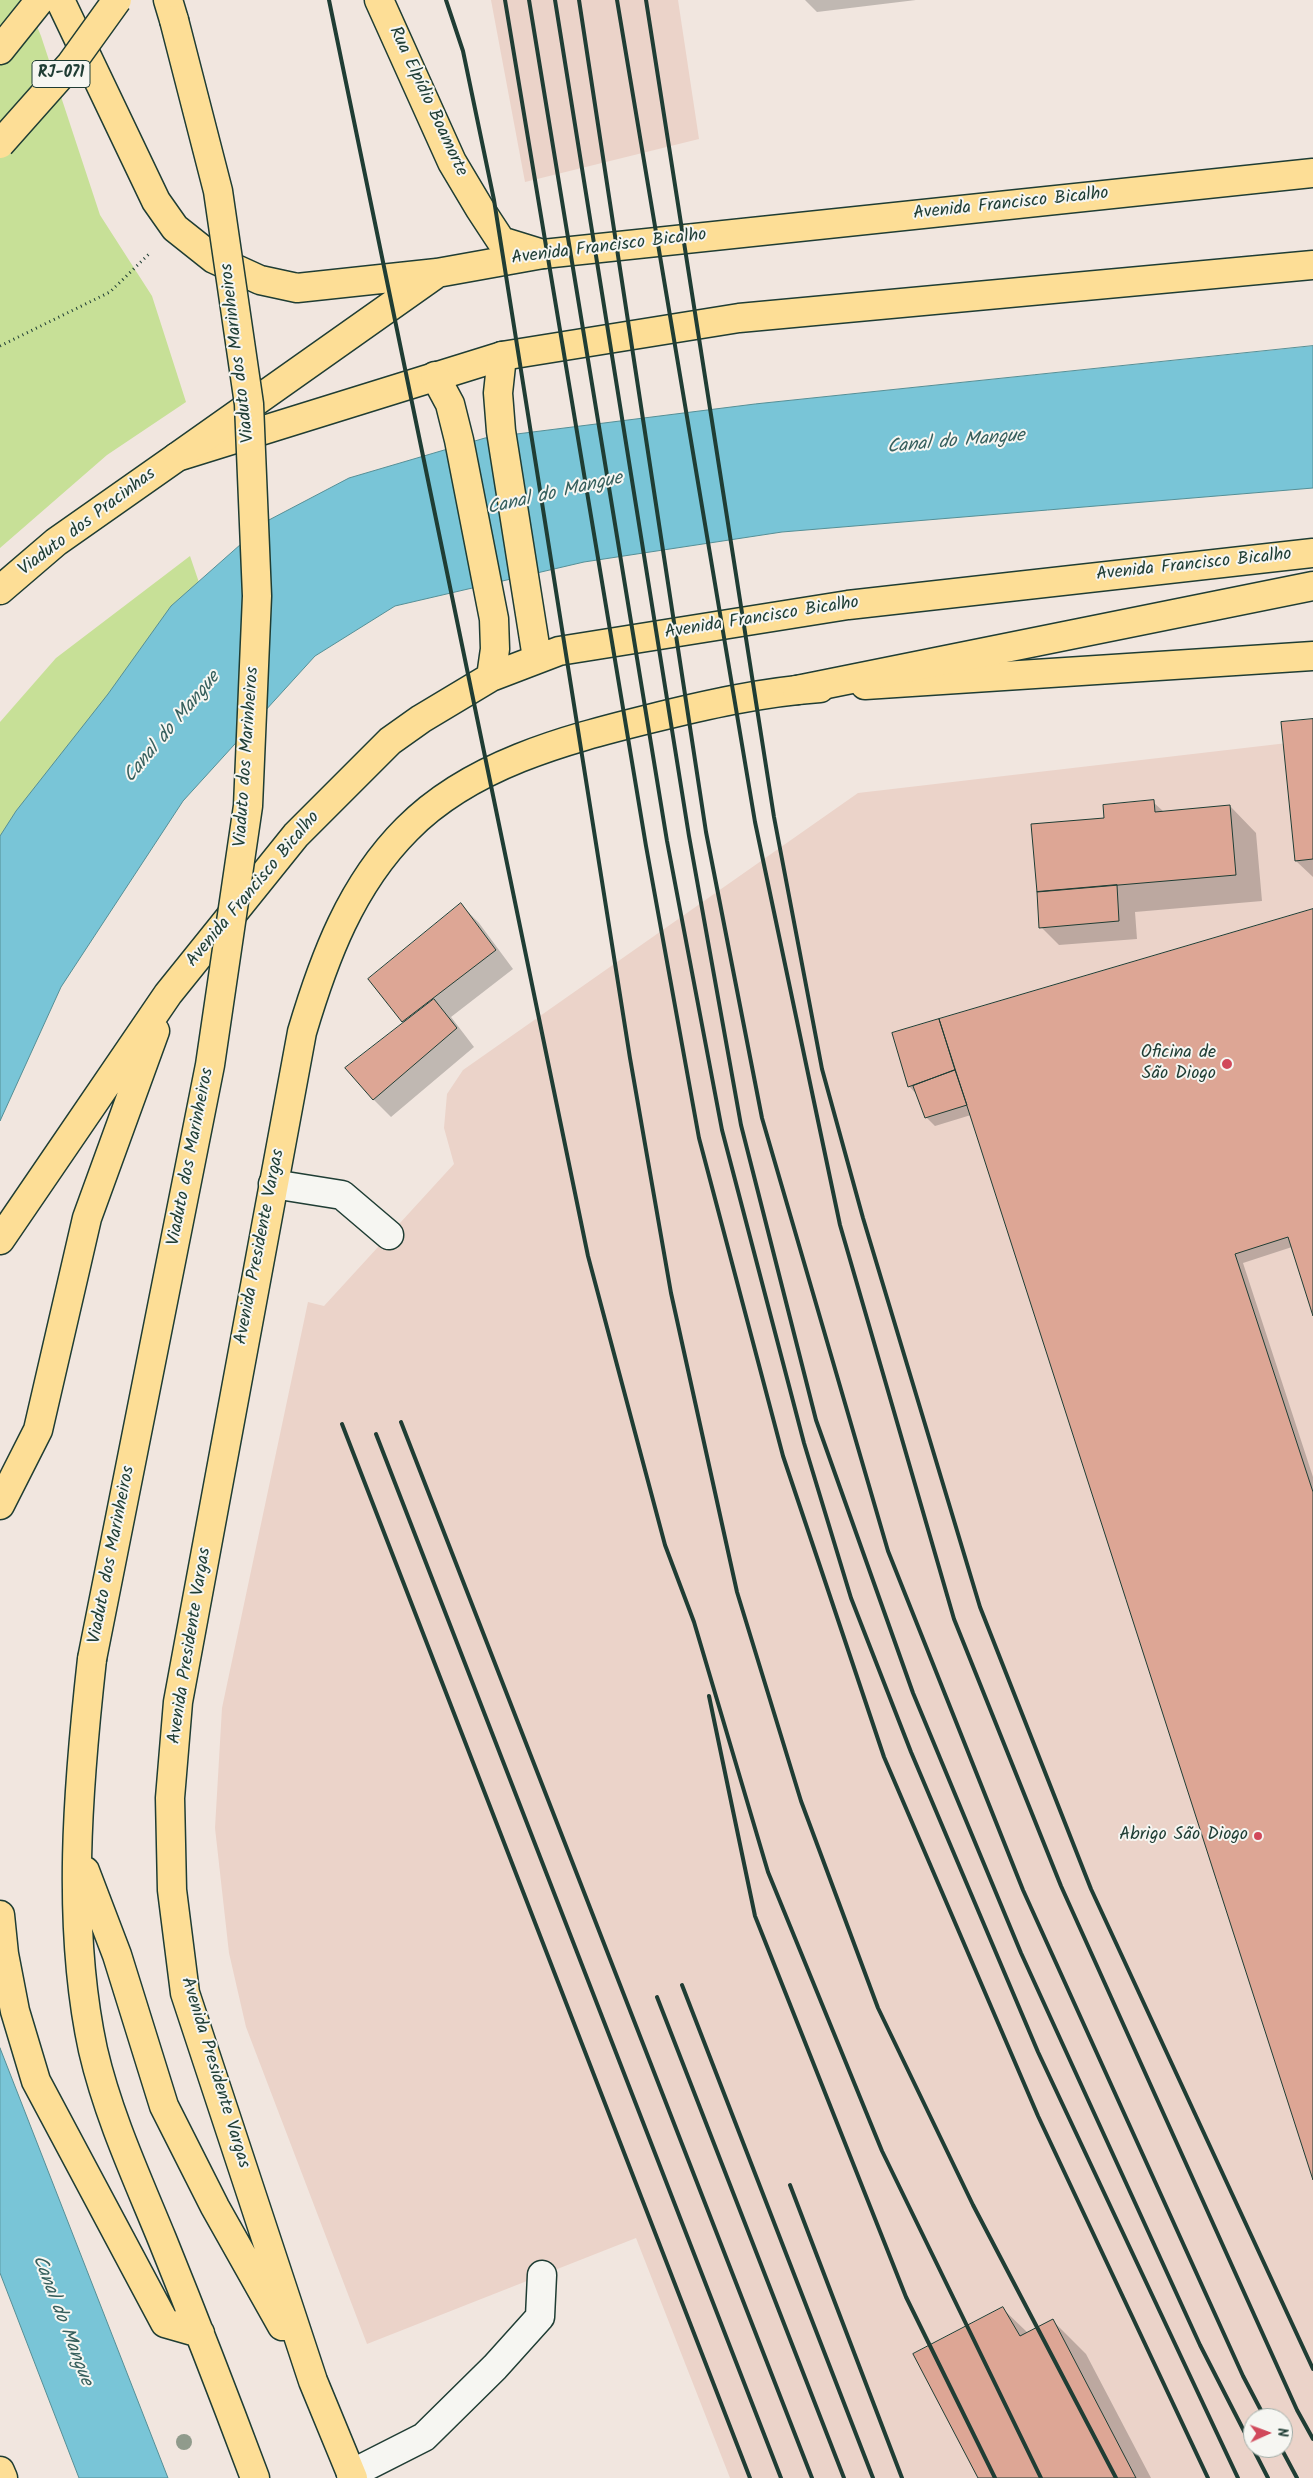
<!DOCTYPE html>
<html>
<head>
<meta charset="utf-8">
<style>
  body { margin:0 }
  #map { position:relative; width:1313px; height:2478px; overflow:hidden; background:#f1e6df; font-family:Kalam,sans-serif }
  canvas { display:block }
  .north { position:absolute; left:1243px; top:2408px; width:50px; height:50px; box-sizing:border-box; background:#f6f6f2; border:1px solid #a0aca6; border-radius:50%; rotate:88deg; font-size:14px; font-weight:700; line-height:20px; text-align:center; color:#1f3d34 }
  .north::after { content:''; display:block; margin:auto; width:18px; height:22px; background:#d1495b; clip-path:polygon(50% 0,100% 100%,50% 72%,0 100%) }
</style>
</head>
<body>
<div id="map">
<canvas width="1313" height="2478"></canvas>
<div class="north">N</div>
</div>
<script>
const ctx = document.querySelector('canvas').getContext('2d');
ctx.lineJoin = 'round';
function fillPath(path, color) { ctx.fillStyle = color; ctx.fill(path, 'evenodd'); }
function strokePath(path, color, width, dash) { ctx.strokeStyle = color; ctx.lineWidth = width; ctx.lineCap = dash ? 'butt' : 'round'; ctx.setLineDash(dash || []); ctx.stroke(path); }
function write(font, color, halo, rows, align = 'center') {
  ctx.font = font + ' Kalam,sans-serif'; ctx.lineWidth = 4; ctx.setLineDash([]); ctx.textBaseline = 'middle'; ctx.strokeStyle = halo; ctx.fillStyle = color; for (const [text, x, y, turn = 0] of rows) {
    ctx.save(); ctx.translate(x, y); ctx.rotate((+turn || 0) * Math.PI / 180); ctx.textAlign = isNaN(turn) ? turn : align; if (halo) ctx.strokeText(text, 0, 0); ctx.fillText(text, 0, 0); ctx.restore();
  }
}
fillPath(new Path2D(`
  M491,0H678L699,139L525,182Z
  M1313,740V2478H730L636,2238L367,2344L246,2027L229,1953L215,1828L222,1708L308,1302L324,1306L454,1164L444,1128L447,1094L463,1070L858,793ZM1253,2418H1283V2448H1253Z`), '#ebd3c9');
fillPath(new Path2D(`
  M0,0H26L41,36L100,215L152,296L186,402L107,455L0,548Z
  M190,556L208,609L0,887V722L56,658Z`), '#c7e097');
const water = new Path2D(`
  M1313,346V488L782,532L584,562L395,606L315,656L183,801L61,987L0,1121V836L16,811L108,694L171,606L267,521L349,478L485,438L755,404Z
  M0,2048L168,2478H79L0,2273Z`);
fillPath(water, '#79c5d7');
strokePath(water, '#558f96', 1);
fillPath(new Path2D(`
  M805,0H916L817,12Z
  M1313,721V877L1296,861Z
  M1153,802L1164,812L1230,806L1256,833L1262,901L1135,912L1137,939L1059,945L1041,927L1105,820Z
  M461,905L479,923L513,969L451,1017L474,1047L391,1117L373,1099L404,1023L370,979Z
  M1313,910V1312L1292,1247L1243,1263L1313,1477V2176L971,1115L935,1126L926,1117L918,1096L909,1086L893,1034Z
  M1003,2309L1028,2333L1053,2321L1086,2354L1151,2478H979Z`), '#0003');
const building = new Path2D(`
  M1313,719V859L1295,861L1281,722Z
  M1154,800L1155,812L1230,805L1236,875L1037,892L1031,824L1104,818L1103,805Z
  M1117,885L1119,921L1039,928L1037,892Z
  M461,903L496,950L402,1022L368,979Z
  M1313,909V1316L1288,1237L1235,1254L1313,1492V2180L939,1019Z
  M434,999L457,1028L373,1100L345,1068Z
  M939,1019L955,1070L908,1087L892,1033Z
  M955,1070L967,1105L925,1118L913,1086Z
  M1003,2307L1020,2336L1053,2319L1136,2478H978L913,2354Z`);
fillPath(building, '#dda695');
strokePath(building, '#1f3d34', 1);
const minor = new Path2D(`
  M273,1184L342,1195L389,1235
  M351,2474L424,2437L495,2367L540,2317L542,2275`);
const major = new Path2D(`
  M168,0L174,20
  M379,0L452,162L480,209L501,241L543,254
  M0,590L56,542L177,457L502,356L739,318L1313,265
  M865,685L1313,656
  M92,1659C78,1785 66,1925 93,2050C108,2115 137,2178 162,2239C194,2318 225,2398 255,2478
  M85,1871L117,1955L164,2106L215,2207L282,2326
  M0,1915L4,1954L15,2011L36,2081L165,2323L200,2333
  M0,2471L3,2478
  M353,2478L313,2381L185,1993L172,1890L170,1798L178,1702L302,1032C324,958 351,885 407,829C470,765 564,740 649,719C705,705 762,692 820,688`);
const highway = new Path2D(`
  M60,0L156,201L175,228L214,259L260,280L297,288L437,273L543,254L1313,173
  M0,50L40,0
  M502,356L498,393L501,431L537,658
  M435,376L450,404L459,440L494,619L495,649L491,677
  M177,457L436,274
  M797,690L1313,586
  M0,1240L168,994L296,835L390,741L421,719L491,677L559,651L848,605L1313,553
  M0,1505L38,1430L87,1218L155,1031`);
strokePath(minor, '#1f3d34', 31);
strokePath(major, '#1f3d34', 31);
strokePath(highway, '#1f3d34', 31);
strokePath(new Path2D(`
  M0,346L110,292L149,254`), '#1f3d34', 3, [1, 4]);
strokePath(minor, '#f6f6f2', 28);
strokePath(major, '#fdde96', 28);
strokePath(highway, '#fdde96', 28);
strokePath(new Path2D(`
  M329,0L588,1256L665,1545L694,1622L768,1872L882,2151L1041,2478
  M446,0L463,51L494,200L630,1058L671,1293L737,1592L801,1801L878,2008L973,2205L1116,2478
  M505,0L646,846L699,1138L783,1456L884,1757L1038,2116L1208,2478
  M529,0L667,841L722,1130L804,1443L851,1598L911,1752L1038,2052L1238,2478
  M555,0L689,836L741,1125L816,1420L913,1693L1021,1953L1200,2345L1268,2478
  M579,0L706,832L762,1118L888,1551L1023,1890L1243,2376L1265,2418
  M617,0L755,822L840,1225L954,1619L1061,1886L1297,2410L1313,2439
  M646,0L774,817L822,1069L863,1218L980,1607L1091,1889L1313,2369
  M401,1422L812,2478
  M342,1424L750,2478
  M376,1434L781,2478
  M709,1696L755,1916L906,2297L995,2478
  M682,1985L873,2478
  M657,1997L844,2478
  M790,2185L902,2478
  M1281,2448L1297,2478`), '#1f3d34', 4);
const majorBridge = new Path2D(`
  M92,1659L210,1065L248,806L257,596L249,404L218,191L174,20`);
const highwayBridge = new Path2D(`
  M0,144L71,64L117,0`);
strokePath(majorBridge, '#1f3d34', 31, []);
strokePath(highwayBridge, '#1f3d34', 31, []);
strokePath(majorBridge, '#fdde96', 28);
strokePath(highwayBridge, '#fdde96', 28);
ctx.fillStyle = '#909b8c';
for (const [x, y] of [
  [184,2442]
]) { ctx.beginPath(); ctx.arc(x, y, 8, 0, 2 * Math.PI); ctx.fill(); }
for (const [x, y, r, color] of [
  [1227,1064,6,"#d1495b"],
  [1258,1836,5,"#d1495b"]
]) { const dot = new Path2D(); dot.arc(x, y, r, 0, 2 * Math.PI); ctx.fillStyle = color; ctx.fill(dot); strokePath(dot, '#f6f6f2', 2); }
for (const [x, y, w] of [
  [61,74,58]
]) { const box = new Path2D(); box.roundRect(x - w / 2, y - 13.5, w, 27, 4); ctx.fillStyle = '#f6f6f2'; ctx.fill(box); strokePath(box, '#1f3d34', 1); }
write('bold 16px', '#1f3d34', null, [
  ["RJ-071",61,74]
]);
write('18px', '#1f3d34', '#f6f6f2', [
  ["Rua Elpídio Boamorte",427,102,65],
  ["Avenida Francisco Bicalho",1011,205,-6],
  ["Avenida Francisco Bicalho",609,248,-7],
  ["Viaduto dos Marinheiros",239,353,-97],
  ["Viaduto dos Pracinhas",88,523,-37],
  ["Avenida Francisco Bicalho",1194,566,-6],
  ["Avenida Francisco Bicalho",762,619,-9],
  ["Viaduto dos Marinheiros",248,757,-86],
  ["Avenida Francisco Bicalho",254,890,-50],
  ["Viaduto dos Marinheiros",192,1157,-79],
  ["Avenida Presidente Vargas",261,1247,-79],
  ["Viaduto dos Marinheiros",113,1555,-79],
  ["Avenida Presidente Vargas",191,1646,-81],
  ["Avenida Presidente Vargas",214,2073,73]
]);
write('18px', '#1f3d34', '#f6f6f2', [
  ["Oficina de",1216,1054],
  ["São Diogo",1216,1075],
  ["Abrigo São Diogo",1248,1836]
], 'right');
write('italic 19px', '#365f5d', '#f6f6f2', [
  ["Canal do Mangue",956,443,-5],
  ["Canal do Mangue",555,495,-13],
  ["Canal do Mangue",173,728,-50],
  ["Canal do Mangue",61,2321,69]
]);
</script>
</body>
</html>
